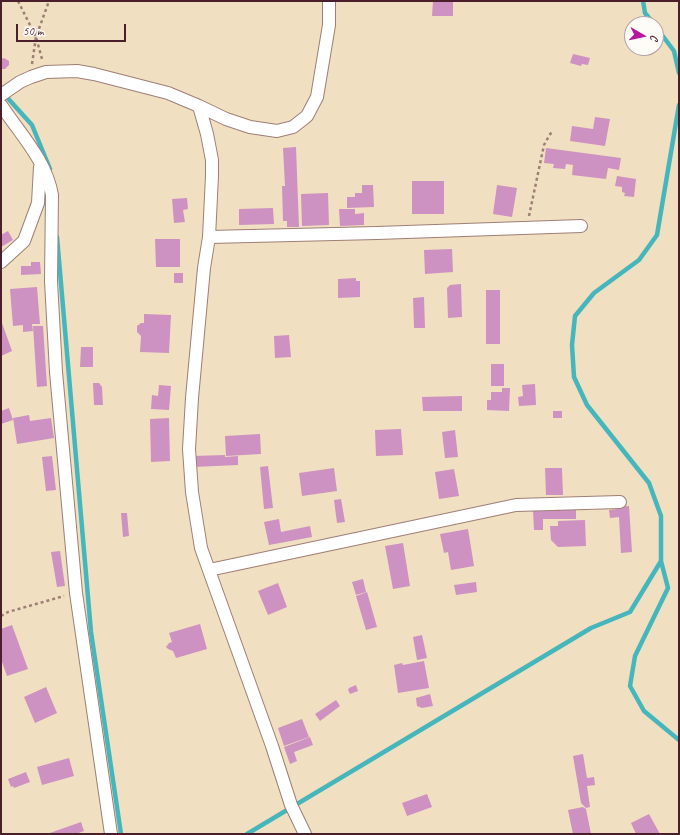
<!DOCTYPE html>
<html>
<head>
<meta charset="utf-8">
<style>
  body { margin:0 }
  #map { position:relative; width:680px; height:835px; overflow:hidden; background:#f1dfc1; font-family:Caveat,sans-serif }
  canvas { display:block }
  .frame { position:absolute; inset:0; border:2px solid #4a1f2b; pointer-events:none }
  .north { position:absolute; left:624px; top:16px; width:40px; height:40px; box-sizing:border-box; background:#fdfcf7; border:1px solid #b5a4a5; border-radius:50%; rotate:99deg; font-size:11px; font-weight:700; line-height:16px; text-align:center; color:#4a1f2b }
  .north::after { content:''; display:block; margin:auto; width:14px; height:18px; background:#b5179e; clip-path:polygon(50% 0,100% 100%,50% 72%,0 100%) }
  .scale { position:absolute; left:16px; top:24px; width:110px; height:18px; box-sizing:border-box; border:2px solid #4a1f2b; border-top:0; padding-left:5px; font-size:12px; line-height:14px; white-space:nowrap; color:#4a1f2b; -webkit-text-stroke:3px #fdfcf7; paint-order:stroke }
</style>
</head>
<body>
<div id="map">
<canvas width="680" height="835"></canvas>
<div class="frame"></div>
<div class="north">С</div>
<div class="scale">50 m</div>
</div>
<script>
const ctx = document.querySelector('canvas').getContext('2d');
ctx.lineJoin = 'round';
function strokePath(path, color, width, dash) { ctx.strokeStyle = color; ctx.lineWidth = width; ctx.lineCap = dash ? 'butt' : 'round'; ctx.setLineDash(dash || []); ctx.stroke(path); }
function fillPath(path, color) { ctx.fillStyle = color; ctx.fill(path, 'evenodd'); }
strokePath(new Path2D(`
  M643,1L645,13L654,24
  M656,27L674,51L679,73
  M4,94L32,125L50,169
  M57,237L91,632L121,834
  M661,561L668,588L635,656L630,686L644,711L679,740
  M247,834L591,628L630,612L661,561V516L649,483L587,405L574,377L572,345L575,316L594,293L639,260L657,235L679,105`), '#46b6bd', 4.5);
fillPath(new Path2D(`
  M433,1H453V16H432Z
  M573,54L590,58L588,65L582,64L581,66L570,63Z
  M4,58L9,61V65L5,69H2L1,59Z
  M595,117L610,119L605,146L570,141L572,126L593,129Z
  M296,147L299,227H287V221H283L282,186H285L283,148Z
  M546,148L621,158L619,170L608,168L606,179L572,175L573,165L566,164L565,169L553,168L554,164L544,163Z
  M617,176L636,179L634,197L624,196L625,193L622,192V187L615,186Z
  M412,181H444V214H412Z
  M362,185H373L374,207L347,208V197H355V193H362Z
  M497,185L517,188L512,217L493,214Z
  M328,193L329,225L302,226L301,194Z
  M187,198L188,209L183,210L185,222L174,223L172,199Z
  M273,208L274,224L239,225V209Z
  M339,209H355V214L364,213V225L340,226Z
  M8,231L13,240L1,247V235Z
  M155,239H180V267H156Z
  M452,249L453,272L425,274L424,250Z
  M31,262H40L41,274L21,275V266H31Z
  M174,273H183V283H174Z
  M356,278V281H360V297L338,298V279Z
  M461,284L462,317L448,318L447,288L450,285Z
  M37,287L40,324H32L33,331L23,332V325L13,326L10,289Z
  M486,290H500V344H486Z
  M424,297L425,328H414L413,298Z
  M144,314L171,315L169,353L140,352L141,336L137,332V326L141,323H144Z
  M1,323H2L12,351L1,356Z
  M33,326H43L47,386L37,387Z
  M289,335L291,357L275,358L274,336Z
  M81,347H93V367H80Z
  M491,364H504V386H491Z
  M93,383H99L102,387L103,405H94Z
  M535,384L536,405L519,406L518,397L523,396L522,385Z
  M159,385L171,386L169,410L151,409L152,395L158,396Z
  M502,388H510L509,411L487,410V400H491V392H502Z
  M462,396V411H423L422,397Z
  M9,408L13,420L1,424V411Z
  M553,411H562V418H553Z
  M29,415L30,421L51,418L54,438L17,444L13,418Z
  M169,418L170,461L151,462L150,419Z
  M401,429L403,455L376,456L375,430Z
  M455,430L458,457L445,458L442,432Z
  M260,434L261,454L226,456L225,436Z
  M225,455V457L238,456V465L194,467L193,456Z
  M52,456L56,490L46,491L42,457Z
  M268,466L273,508L264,509L260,467Z
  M334,468L337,491L302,496L299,473Z
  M545,468H562L563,495H546Z
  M454,469L459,496L439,499L435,472Z
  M341,499L345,522L337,523L334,500Z
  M629,506L632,552L621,553L619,517L610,518L609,510L618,509V507Z
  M576,509V519H543V530H534L533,510Z
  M121,513H127L129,536L123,537Z
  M279,519L281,532L310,526L312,537L269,545L264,522Z
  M585,520L586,546L558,547L551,540L550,526H558V521Z
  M468,529L474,566L451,570L448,552L444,553L440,534Z
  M403,543L410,586L393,589L385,546Z
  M60,551L65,586L57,587L51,552Z
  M363,579L366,592L356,595L352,582Z
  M476,582L477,592L456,595L454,585Z
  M278,583L287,607L268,615L258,591Z
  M367,592L377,627L366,630L356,596Z
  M200,624L207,649L176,658L173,651L168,649L166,647L169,643L172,642L169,633Z
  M12,625L28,669L7,676L1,659V629Z
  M422,635L427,658L417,660L413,637Z
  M424,661L429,688L398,693L394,665L402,663L403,665Z
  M356,685L358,691L350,694L348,690L349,688Z
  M46,687L57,713L35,723L24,697Z
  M430,694L433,706L422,708L417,706L416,698Z
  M336,700L340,706L320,721L315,714Z
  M302,719L309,737L284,746L278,728Z
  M310,737L313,745L294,752L297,761L290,764L284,747Z
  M583,754L587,778L594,777L595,785L587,786L590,807L586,808L581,803L573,756Z
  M69,758L74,776L42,785L37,767Z
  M26,772L30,782L14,788L13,786L11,787L8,779Z
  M427,794L432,807L407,816L402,803Z
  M583,807L586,809L591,834H573L568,810Z
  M649,814L660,834H636L631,823Z
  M81,822L84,831L76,834H47Z`), '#cd92c1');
const street = new Path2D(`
  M1,95L20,82L31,77L46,72L77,71L94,74L168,93L199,106L226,119L250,127L277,131L293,127L307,116L317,97L329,25V1
  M1,105C20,134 46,160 52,195L51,281L56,372L76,593L111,834
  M199,106L207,134L212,160V176L209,237L204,268L192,398L189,449L192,492L201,548L272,746L291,805L305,834
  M209,237L377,233L581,226
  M1,262L24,241L38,203L40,167
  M209,570L516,505L620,502`);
strokePath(street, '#9e7f76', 14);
strokePath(new Path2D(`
  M18,1L36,37L42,59
  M32,64L36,37L49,1
  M529,216L544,145L549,136L553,130
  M1,616L8,612L64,596`), '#9e7f76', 2.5, [3, 3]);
strokePath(street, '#fff', 12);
</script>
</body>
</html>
